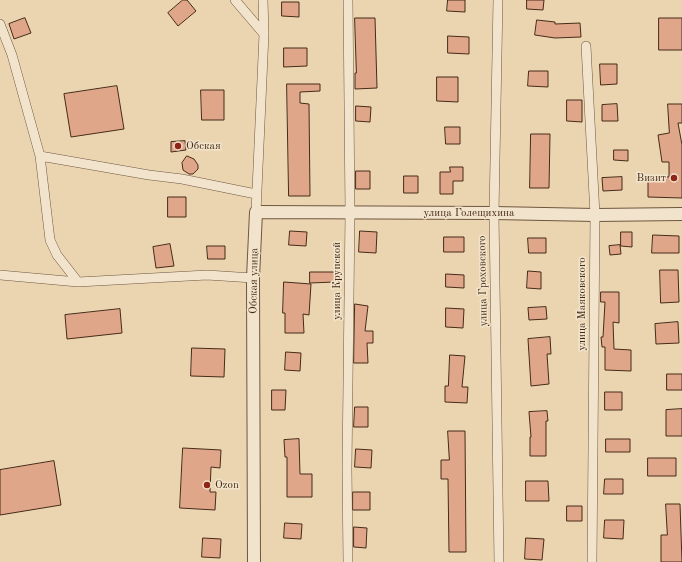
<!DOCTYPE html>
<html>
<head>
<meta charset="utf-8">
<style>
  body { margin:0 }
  canvas { display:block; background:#ebd5b1 }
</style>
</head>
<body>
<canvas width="682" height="562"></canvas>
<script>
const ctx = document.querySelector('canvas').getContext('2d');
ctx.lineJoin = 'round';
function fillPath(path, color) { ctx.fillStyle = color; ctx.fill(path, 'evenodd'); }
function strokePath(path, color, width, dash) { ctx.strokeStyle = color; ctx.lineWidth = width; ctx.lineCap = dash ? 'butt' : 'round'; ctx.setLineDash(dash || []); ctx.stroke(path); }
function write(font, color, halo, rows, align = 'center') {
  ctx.font = font + ' "Old Standard TT",serif'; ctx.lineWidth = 3; ctx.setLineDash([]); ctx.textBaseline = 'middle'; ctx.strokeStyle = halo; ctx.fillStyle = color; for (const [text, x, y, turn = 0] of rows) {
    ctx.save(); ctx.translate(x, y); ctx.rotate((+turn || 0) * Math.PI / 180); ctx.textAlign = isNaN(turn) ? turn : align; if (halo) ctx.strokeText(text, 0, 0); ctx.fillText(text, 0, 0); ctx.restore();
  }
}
const building = new Path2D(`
  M183,0H187L196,11L178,26L168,13Z
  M448,0H465V12L447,11Z
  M527,0H544L543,10L527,9Z
  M282,2H299V17L282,16Z
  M25,18L31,33L14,39L9,24Z
  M355,18H375L377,88L355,89V73H356Z
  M659,18H682V50H659Z
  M537,20L555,22V24L580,23L581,37L555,38L535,35Z
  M448,36L469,37V54L448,53Z
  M284,48H307V66L284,67Z
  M600,64H617V84L601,85Z
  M529,71H548V87L528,86Z
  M437,77H458V102L437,101Z
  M287,84H320V91L300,92V103L309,104L310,196H289Z
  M117,86L124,129L71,137L64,94Z
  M201,90H224V120H202Z
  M567,100H582V122L567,121Z
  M617,104L618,121H602V105Z
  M668,104H682V123H678L682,145V198L648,197V177H669V162H662L658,135L669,133Z
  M356,106L371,107L370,122L356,121Z
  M445,127H460V144H446Z
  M531,134H550L549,188H530Z
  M185,141L186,150L171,152V142Z
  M614,150H628V161L614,160Z
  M187,156L194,159L198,165V169L193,174H189L183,170L182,163Z
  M450,167H463V181H453V194H440V172H450Z
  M356,171H370V189H356Z
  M404,176H418V193H404Z
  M622,177V190L603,191L602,178Z
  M168,197H186V217H168Z
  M290,231L307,232L306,246L289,245Z
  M360,231L377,232L376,253L359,252Z
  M621,232H632V247L621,246Z
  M653,235L679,236V253H652Z
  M444,237H464V252H444Z
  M528,238H546V253H529Z
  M170,244L174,266L156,268L153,247Z
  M620,245L621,254L610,255L609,246Z
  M207,246H225V259H208Z
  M660,270H678L679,302L661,303Z
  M528,271L541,272V289L527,288Z
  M310,272H335V282L310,283Z
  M446,274L464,275V288L446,287Z
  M284,282L311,284L309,315L303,314L304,333H285V313H283Z
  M601,292H619V323L613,322L614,349L631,350V371L605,370V347H602L601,337H603L605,302H601Z
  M355,304L368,306L365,331H373V343H367L368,363H354Z
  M546,307L547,319L529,320L528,308Z
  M446,308L464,309L463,328L446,327Z
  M120,309L122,333L67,339L65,315Z
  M678,322L679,343L656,344L655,324Z
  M550,337L551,354H547L549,384L531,386L528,339Z
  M192,348L225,349L224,377L191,376Z
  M286,352L301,353L300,371L285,370Z
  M450,355L465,356L462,387H468L467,403L445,402V386H448Z
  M667,374H682V390H667Z
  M272,390H286L285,410H272Z
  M605,392H622V410H605Z
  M355,407H368V427H354Z
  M682,409V436H666V410Z
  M547,411L548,421H546V456H530V437H531L529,412Z
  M448,431H465L466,552H449L448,479H441V460H449Z
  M299,439L300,474H312V497H287V457H285L284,440Z
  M606,439H630V452H606Z
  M183,448L221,450L220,468L211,467L210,492H216L215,510L180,508Z
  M356,449L372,450L371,468L355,467Z
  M648,458H676V476H648Z
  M54,461L61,505L0,515V470Z
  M605,479H623V494H604Z
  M526,481H548L549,501H526Z
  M353,492H370V510H353Z
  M666,504H680L682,562H661V535H667Z
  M567,506H582V521H567Z
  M605,520H624L623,539L604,538Z
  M285,523L302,524L301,539L284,538Z
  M354,527L367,528L366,548L354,547Z
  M203,538L221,539L220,558L202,557Z
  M526,538L544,539L542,560L525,559Z`);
fillPath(building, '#e0a68a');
strokePath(building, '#462b17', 1);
const minor = new Path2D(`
  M235,0L264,34
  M348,0L350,213L347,467L348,562
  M498,0L494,213L499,562
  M0,24L12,55L40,156L50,240L57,255L78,282
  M586,46L595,215L592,562
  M40,156L149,175L182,179L256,194
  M256,212L264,34L263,0
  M0,275L78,282L207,275L253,278`);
const tertiary = new Path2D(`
  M254,562L253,278L256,212L494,213L595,215L682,214`);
strokePath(minor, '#6f563e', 10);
strokePath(tertiary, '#6f563e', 14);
strokePath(minor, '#f2e4cc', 9);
strokePath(tertiary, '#f2e4cc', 12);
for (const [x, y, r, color] of [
  [178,146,4,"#8f2418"],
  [674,178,4,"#8f2418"],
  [207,485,4,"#8f2418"]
]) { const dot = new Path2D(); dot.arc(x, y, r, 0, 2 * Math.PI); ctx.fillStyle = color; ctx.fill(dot); strokePath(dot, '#f2e4cc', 1.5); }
write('11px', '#462b17', '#f2e4cc', [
  ["Обская",186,146],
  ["Визит",666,178,"right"],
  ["Ozon",215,485]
], 'left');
write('11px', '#462b17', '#f2e4cc', [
  ["улица Голещихина",469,213],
  ["Обская улица",254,281,-89],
  ["улица Крупской",337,281,-90],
  ["улица Гроховского",483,281,-91],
  ["улица Маяковского",582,304,-90]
]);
</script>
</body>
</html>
